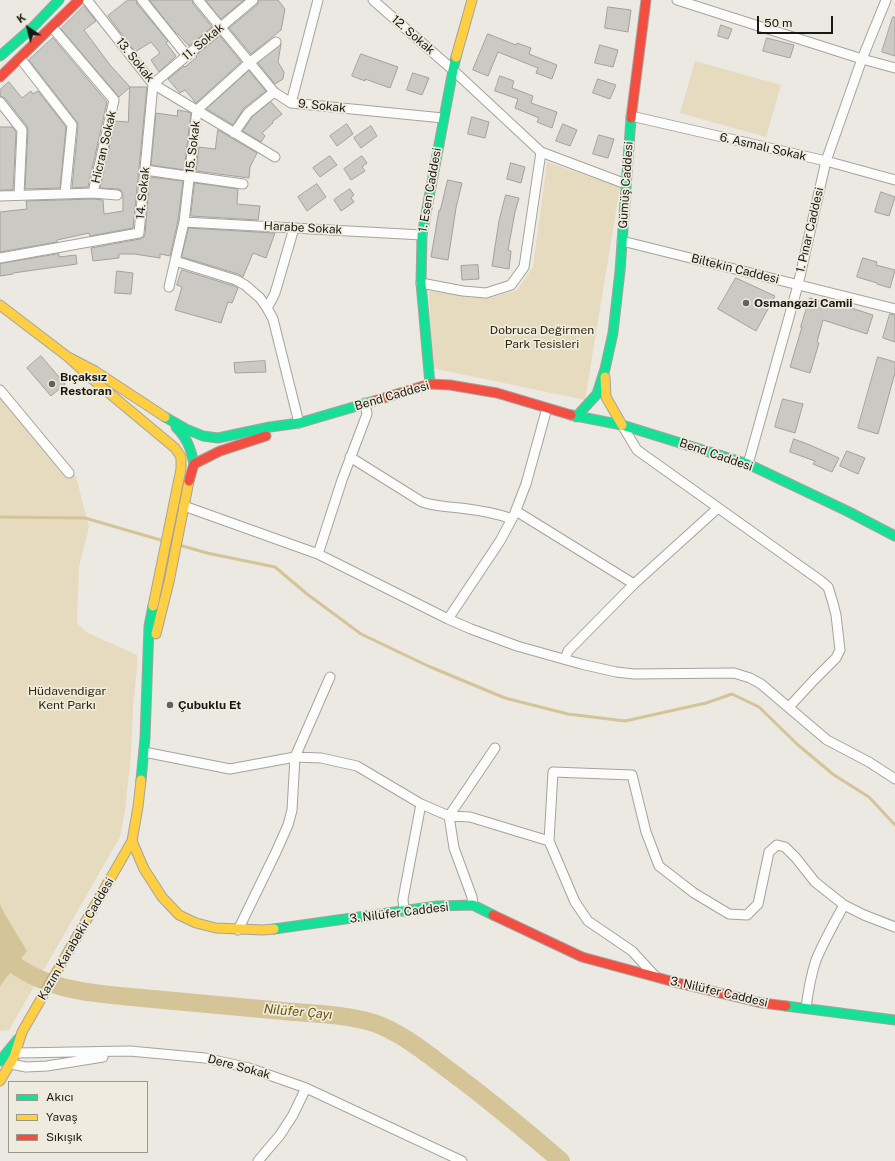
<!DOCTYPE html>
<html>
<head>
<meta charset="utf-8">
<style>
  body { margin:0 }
  #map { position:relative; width:895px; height:1161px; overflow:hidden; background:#ebe9e2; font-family:"Public Sans",sans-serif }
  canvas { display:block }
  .legend { position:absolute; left:8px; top:1081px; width:140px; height:72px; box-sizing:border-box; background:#efebde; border:1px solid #9a978d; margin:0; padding:5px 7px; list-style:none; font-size:12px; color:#1a1814 }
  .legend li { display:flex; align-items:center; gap:8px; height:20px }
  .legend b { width:20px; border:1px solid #9a978d }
  .north { position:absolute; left:8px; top:8px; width:40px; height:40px; -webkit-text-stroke:3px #efebde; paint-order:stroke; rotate:325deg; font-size:11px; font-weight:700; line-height:16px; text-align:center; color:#1a1814 }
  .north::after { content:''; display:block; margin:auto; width:14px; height:18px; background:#1a1814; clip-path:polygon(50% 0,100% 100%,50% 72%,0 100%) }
  .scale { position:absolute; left:757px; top:16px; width:76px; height:18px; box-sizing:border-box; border:2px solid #1a1814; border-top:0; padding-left:5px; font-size:12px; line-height:14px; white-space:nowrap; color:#1a1814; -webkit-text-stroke:3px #efebde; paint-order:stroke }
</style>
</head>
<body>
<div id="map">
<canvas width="895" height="1161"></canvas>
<ul class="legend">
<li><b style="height:5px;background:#16e098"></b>Akıcı</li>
<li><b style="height:5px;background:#ffcf43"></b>Yavaş</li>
<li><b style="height:5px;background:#f24e42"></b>Sıkışık</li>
</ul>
<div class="north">K</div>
<div class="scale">50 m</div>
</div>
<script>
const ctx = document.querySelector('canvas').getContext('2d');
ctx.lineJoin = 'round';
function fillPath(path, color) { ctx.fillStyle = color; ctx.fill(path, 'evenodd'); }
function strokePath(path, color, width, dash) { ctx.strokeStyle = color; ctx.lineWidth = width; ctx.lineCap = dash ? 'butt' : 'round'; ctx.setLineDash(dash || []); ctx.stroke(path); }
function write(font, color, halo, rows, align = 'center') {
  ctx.font = font + ' "Public Sans",sans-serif'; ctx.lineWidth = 3.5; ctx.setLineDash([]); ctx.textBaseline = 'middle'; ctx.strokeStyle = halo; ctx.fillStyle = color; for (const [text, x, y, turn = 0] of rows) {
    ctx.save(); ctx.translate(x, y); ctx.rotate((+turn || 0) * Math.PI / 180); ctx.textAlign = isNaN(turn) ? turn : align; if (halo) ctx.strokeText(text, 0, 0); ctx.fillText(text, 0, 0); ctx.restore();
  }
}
fillPath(new Path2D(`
  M695,61L781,85L766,137L680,113Z
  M547,162L620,187L585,400L432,368L429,291L489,298L517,290L533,267Z
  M0,393L76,477L89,527L79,567L77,623L86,632L137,655V668L133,707L131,755L125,810L120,837L9,1030L0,1031Z`), '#e6dbbf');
fillPath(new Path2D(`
  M0,904L4,913L27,951L0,986Z`), '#d4c498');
strokePath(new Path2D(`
  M0,517L85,518L164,541
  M179,545L207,553L275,567L307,594L361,634L428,666L505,698L568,714L625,721L706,703L732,694L759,707L798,745L834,775L869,797L895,825`), '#d4c498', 3);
strokePath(new Path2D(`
  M0,953C40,991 90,993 142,998C193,1003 243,1007 294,1012C321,1014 348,1015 374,1023C402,1033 426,1053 450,1071C488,1099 525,1130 561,1161`), '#d4c498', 18);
const building = new Path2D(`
  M128,0H136L137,4L168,41L166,43L176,56L159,72L151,60L160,53L151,42L135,52L108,16Z
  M150,0H192L193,4L212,27L189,46L178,34H177Z
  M206,0H244L221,19Z
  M259,0H278L285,9L281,30L251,54L229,28L257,5Z
  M84,6L96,21L84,30L110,65L130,87L119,97L61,29Z
  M608,7L631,10L628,32L605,28Z
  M893,17H895V56L882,52Z
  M721,25L732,29L728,39L718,36Z
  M488,34L516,45L517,43L531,48L529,54L557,65L552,79L536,73L538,68L498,52L488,76L473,70Z
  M220,36L241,62L196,103L185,90L180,93L168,79L184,66L185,67L197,57L196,56Z
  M53,38L107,102L88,187L72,188L78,126L77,122L29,60Z
  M767,38L794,45L790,58L763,51Z
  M281,44L278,62L284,72L283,79L275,84L258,63Z
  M600,45L618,50L613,67L595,63Z
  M361,54L398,67L390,88L365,79V81L352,76Z
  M249,71L266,91L244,108L233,125L207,109Z
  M413,73L429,78L422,95L407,90Z
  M500,76L514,81L512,88L533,96L531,103L557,112L552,128L537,122L539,118L515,108L518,99L495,91Z
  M598,79L616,85L610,99L593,93Z
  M9,82L22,98L31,91L33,94L38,91L66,127L60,188L25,189L28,130L27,126L5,98L0,96V90Z
  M130,87H147L133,228L90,236L89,233L57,240V242L0,252V212L27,209L26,201L93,199L103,200L104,214L123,211V195L121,190L118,189L100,188L115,121L128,122Z
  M271,102L282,114L272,122L273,123L262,133L265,136L261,142L243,131L252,117Z
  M178,110L188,112L191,113L184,170L151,165L156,113L177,116Z
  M472,117L489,122L485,138L468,134Z
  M347,124L353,134L337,146L330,136Z
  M563,124L577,130L570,146L556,141Z
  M371,126L377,136L361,148L354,138Z
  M0,127H12L16,132L13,190H0Z
  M218,130L257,153L250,167L249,178L196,171L199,147L215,149Z
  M599,135L614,139L608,158L593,154Z
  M330,156L337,165L320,177L313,168Z
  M362,156L367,163L362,167L365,171L351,180L344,169Z
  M511,163L525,167L521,183L507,179Z
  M150,177L183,181L178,221L170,256L160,254V258L134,254H119V258L93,261L91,248L140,239L144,237L145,234Z
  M448,180L462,183L456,208L448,260L431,257L439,210H440Z
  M195,183L238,189L237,204L260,206L258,220L191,216Z
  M317,184L326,197L307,211L298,197Z
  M350,189L354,195L351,198L354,202L341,211L334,200Z
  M881,192L895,197L889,216L875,212Z
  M506,195L519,198L515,212L508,250L511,251L509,269L492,266L499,221Z
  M189,228L273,233H275L266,258L253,253L243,277L238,274L182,257Z
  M59,254V257L76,255L77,264L13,273V274L0,276V264Z
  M863,258L877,262L876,265L895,270L890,288L877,284V283L857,277Z
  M478,265L479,279L462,280L461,266Z
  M182,270L234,286L238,288L232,303L228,302L221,323L175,310L182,287L177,285Z
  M117,271L133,273L131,294L115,293Z
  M736,278L775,296L756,331L718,309Z
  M810,298L841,307L842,305L873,315L867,334L823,320L817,342L819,343L810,373L790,367L802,327H801Z
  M890,314L895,315V342L883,338Z
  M41,356L65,384L51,396L27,368Z
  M878,357L895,362V373L878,434L858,428Z
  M265,361L266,372L235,373L234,363Z
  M783,399L803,404L795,433L775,427Z
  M794,439L810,445L839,458L832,472L813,464L815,461L790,452Z
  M847,451L865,458L858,474L840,466Z`);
fillPath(building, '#cbc9c3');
strokePath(building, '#a2a19c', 1);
const street = new Path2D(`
  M87,0L153,84L275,157
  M142,0L187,56
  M198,0L274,92L291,103L443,118
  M373,0L453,70L541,152L626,184
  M677,0L862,59L895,68
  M52,27L114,100L93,193
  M20,58L72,125L65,194
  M0,102L22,130L19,195
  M291,103L318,0
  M631,116L826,161L895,180
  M234,133L248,113L274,92
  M145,170L243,184
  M0,196L93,193L117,195
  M184,222L422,235
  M622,241L895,309
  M0,258L139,233L153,84L253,0
  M175,261L236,280L245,285L260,298L267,308L273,319L299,423
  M421,283L463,291L486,293L511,285L524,267L541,152
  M169,287L184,222L197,110L249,63L276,42
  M267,308L271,301L275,293L294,228
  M0,390L69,473
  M622,425L637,450L821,581L828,587L833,603L836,615L840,650L836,658L813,681L789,707
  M350,457L422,502C434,506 447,507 460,508C477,510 496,513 512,519
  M748,464L798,285L826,161L862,59L886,0
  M184,506L318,554L448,619L471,629L517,646L581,664L616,672L634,674L734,673L750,678L761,684L827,740L869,762L895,779
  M516,511L634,584
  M318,554L342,480L367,414L365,403
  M448,619L500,541L514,515L526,484L547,408
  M565,659L568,651L634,584L718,508
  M144,752L230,769L295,757L321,758L357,766L421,804L449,816L470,817L549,841
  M473,905L472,897L454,848L449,816L495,748
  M404,911L403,899L421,804
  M238,930L276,852L288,825L292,810L295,757L330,677
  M655,976L632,951L588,921L575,902L549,841L553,772L632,775L646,832L659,866L694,893L729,914L747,915L758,904L769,852L777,845L785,847L796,858L815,882L844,905L864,915L895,927
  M806,1008C808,992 811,975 816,960C824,941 834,923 844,905
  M16,1053L130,1051L205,1058L249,1068L306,1088L462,1161
  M11,1064L26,1067L47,1066L103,1057
  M258,1161L280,1135L293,1115L306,1088`);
const fast = new Path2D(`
  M0,56L32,28L59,0
  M430,384L421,283L422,235L453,70L456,57
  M571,415L622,425L748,464L847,511L895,536
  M165,417L186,429L203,436L218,438L270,427L299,423L374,401
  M576,417L597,394L605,369L613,333L620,271L631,118
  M176,427C187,438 191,449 194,464
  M141,780L145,738L149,626L153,606
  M274,929L437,906L473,905L493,915
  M786,1006L895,1020
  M0,1061L18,1039`);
const slow = new Path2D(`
  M456,57L472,0
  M0,305L68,357L95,371L165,417
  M68,357L91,378L175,448L181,457V469L153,606
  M605,377L606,397L622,425
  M156,634L169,582L189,481
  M141,780L138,807L132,841L144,869L162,897L179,915L196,923L216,928L263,930L274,929
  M0,1081L14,1057L22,1032L132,841`);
const jam = new Path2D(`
  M0,77L79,0
  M631,118L646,0
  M374,401L430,384L450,385L497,393L571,415
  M189,481L194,464L220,451L266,436
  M493,915L582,957L678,983L762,1003L786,1006`);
strokePath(street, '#a5a39e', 11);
strokePath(fast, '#a5a39e', 11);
strokePath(slow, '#a5a39e', 11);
strokePath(jam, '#a5a39e', 11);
strokePath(street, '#fcfcfb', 9);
strokePath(fast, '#16e098', 9);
strokePath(slow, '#ffcf43', 9);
strokePath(jam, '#f24e42', 9);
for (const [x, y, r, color] of [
  [746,303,4,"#63615c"],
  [52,384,4,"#63615c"],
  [170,705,4,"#63615c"]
]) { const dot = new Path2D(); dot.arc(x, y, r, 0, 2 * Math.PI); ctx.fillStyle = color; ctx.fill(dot); strokePath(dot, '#efebde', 1.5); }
write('12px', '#1a1814', '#efebde', [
  ["12. Sokak",413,35,41],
  ["11. Sokak",203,42,-40],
  ["13. Sokak",135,60,51],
  ["9. Sokak",322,106,6],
  ["Hicran Sokak",104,147,-77],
  ["15. Sokak",193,147,-83],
  ["6. Asmalı Sokak",763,147,13],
  ["Gümüş Caddesi",626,185,-86],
  ["1. Esen Caddesi",430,190,-80],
  ["14. Sokak",143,193,-84],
  ["Harabe Sokak",303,228,3],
  ["1. Pınar Caddesi",810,230,-77],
  ["Biltekin Caddesi",735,269,14],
  ["Bend Caddesi",392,396,-16],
  ["Bend Caddesi",716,455,19],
  ["3. Nilüfer Caddesi",399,913,-7],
  ["Kazım Karabekir Caddesi",76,939,-60],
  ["3. Nilüfer Caddesi",719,992,13],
  ["Dere Sokak",239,1067,15]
]);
write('bold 12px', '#1a1814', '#efebde', [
  ["Osmangazi Camii",754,303],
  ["Bıçaksız",60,377],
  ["Restoran",60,391],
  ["Çubuklu Et",178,705]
], 'left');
write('12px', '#32280c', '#efebde', [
  ["Dobruca Değirmen",542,330],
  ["Park Tesisleri",542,344],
  ["Hüdavendigar",67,691],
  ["Kent Parkı",67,705]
]);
write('italic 13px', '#6a5408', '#efebde', [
  ["Nilüfer Çayı",298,1012,5]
]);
</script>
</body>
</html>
